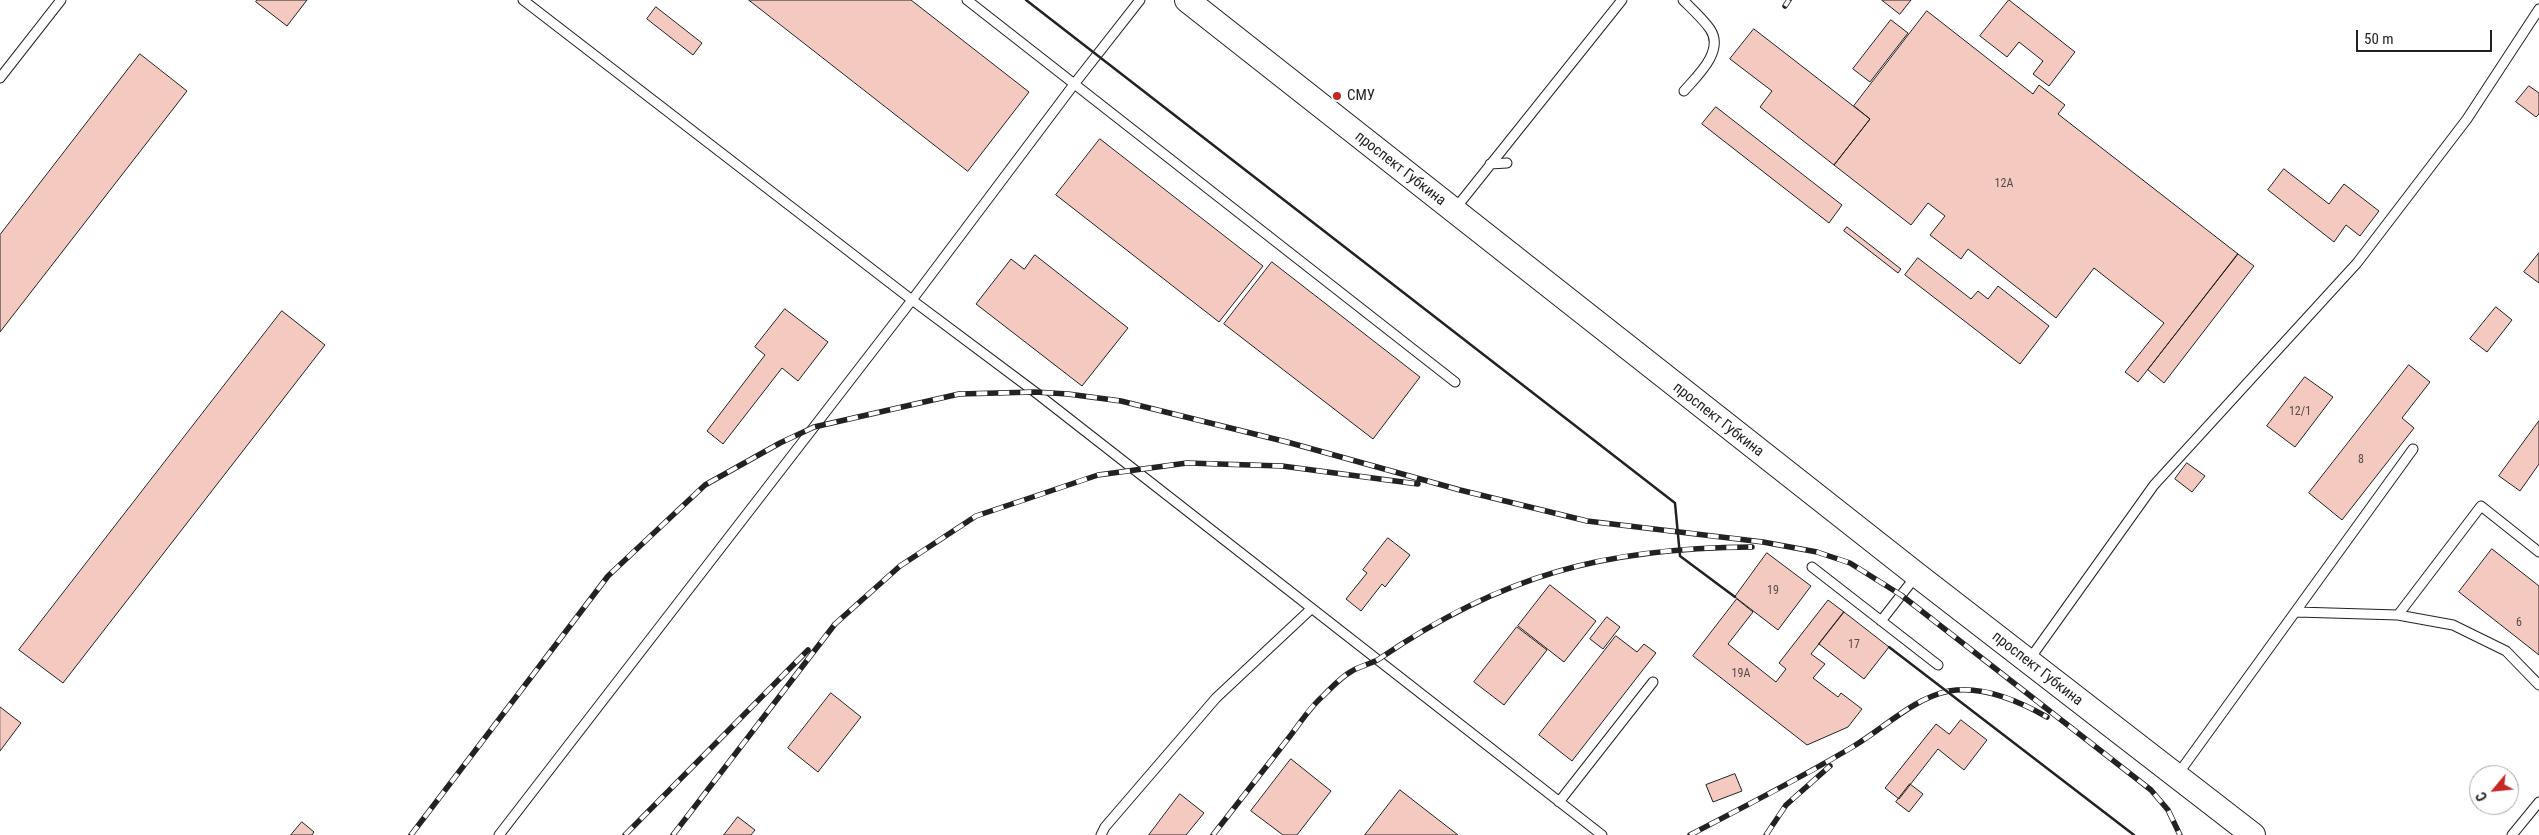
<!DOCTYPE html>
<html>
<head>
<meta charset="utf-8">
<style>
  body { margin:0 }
  #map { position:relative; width:2539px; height:835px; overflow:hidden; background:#fff; font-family:"Roboto Condensed",sans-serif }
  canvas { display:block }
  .north { position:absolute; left:2469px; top:765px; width:50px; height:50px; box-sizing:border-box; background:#fff; border:1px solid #a7a7a7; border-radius:50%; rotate:242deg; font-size:14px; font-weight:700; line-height:20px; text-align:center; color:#222 }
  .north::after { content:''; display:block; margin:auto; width:18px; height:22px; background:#c62828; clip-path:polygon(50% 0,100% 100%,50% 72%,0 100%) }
  .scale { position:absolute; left:2356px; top:30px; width:136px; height:22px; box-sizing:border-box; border:2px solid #222; border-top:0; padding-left:6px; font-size:15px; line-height:18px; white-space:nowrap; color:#222; -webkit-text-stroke:4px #fff; paint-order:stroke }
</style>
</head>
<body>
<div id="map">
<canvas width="2539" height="835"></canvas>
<div class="north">С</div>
<div class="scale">50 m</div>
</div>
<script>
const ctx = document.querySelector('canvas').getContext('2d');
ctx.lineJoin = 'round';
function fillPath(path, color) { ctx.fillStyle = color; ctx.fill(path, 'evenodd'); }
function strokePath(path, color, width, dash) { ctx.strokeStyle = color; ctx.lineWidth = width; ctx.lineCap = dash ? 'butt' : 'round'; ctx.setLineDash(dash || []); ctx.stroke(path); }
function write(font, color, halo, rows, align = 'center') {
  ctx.font = font + ' "Roboto Condensed",sans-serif'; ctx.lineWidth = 4; ctx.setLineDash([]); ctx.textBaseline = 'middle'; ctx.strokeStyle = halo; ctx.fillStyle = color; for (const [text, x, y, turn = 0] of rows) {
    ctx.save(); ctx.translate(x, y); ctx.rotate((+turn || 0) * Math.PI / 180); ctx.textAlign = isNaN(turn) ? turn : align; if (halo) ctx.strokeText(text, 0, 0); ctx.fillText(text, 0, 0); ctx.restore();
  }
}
const building = new Path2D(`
  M257,0H307L287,26L256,2Z
  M749,0H911L1029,92L968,171Z
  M1882,0H1911L1900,14Z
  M2009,0L2075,52L2049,86L2033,74L2043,61L2019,42L2007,57L1980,36Z
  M656,7L702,43L693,55L647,19Z
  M1927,11L2033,94L2039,85L2065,105L2058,114L2238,254L2138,382L2125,372L2164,323L2094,268L2056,318L1968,249L1961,259L1930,235L1945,216L1928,203L1911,225L1834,165L1870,119L1854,106Z
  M1891,20L1908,33L1870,82L1853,69Z
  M1754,29L1870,119L1834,165L1760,107L1772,91L1730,59Z
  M140,54L187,91L0,332V235Z
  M2529,86L2539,93V114L2536,117L2516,102Z
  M1716,107L1842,205L1829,223L1702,124Z
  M1100,139L1263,266L1219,322L1056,195Z
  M2284,169L2329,204L2344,184L2379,211L2360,236L2346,225L2334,242L2268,190Z
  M1847,227L1901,269L1898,273L1844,231Z
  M2539,253V283L2524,272Z
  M2238,254L2254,266L2164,383L2148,370Z
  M1035,255L1128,328L1082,386L976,304L1011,259L1024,269Z
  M1918,258L1971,299L1978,291L1988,299L1998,286L2049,326L2020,364L1905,275Z
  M1272,262L1420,377L1373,439L1224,324Z
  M2496,307L2512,320L2487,352L2470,339Z
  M785,309L828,342L798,381L782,368L723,444L707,431L765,355L755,347Z
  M282,311L325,345L63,683L19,650Z
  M2409,365L2430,382L2402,418L2414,428L2342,520L2309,493Z
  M2305,377L2333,397L2295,447L2267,426Z
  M2539,421V464L2520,491L2499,476Z
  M2187,463L2205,476L2192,492L2175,479Z
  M1388,538L1410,555L1385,587L1382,584L1361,611L1346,599L1367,573L1363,570Z
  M2492,549L2539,586V655L2459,592Z
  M1767,553L1811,586L1778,630L1735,597Z
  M1550,585L1596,621L1564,662L1518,626Z
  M1737,599L1753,612L1728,644L1776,682L1786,669L1779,663L1828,600L1844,612L1811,654L1825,664L1813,678L1838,697L1841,693L1862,709L1848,727L1807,745L1693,656Z
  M1844,612L1889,647L1864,679L1819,644Z
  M1607,617L1620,627L1603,649L1590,639Z
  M1517,627L1547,650L1504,705L1474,682Z
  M1616,636L1637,652L1644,644L1656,653L1572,761L1539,735Z
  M831,693L861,717L818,772L788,748Z
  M0,707L21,723L0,751Z
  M1961,720L1987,740L1964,770L1938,749L1899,799L1885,788L1936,724L1949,734Z
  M1291,759L1331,791L1297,835H1283L1251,811Z
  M1735,774L1742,791L1713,802L1706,785Z
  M1910,784L1923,794L1909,812L1896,802Z
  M1400,790L1458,835H1365Z
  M1180,794L1204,813L1186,835H1149Z
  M738,817L755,830L751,835H724Z
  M302,822L314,832L312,835H291Z`);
fillPath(building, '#f3c9c0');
strokePath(building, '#222', 1);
const service = new Path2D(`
  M523,0L912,300L1035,392L1602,835
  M967,0L1455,382
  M1683,0C1692,9 1703,19 1710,29C1725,51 1697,76 1684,91
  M0,78L61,0
  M1490,164L1507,163
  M1455,209L1622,0
  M1812,567L1938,665
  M2297,612L2398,615L2453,625L2506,651L2539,685
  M2398,615L2481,506L2539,552
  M1881,621L1916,576
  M2029,660L2154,485L2357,263L2467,119L2539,9
  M2178,774L2413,449
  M1559,802L1653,682
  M499,835L912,300L1075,83L1140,0
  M1101,835L1105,827L1216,698L1311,609
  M2512,835L2539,802`);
const secondary = new Path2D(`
  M1187,0L1917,575L2253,835`);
strokePath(service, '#222', 11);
strokePath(secondary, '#222', 26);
strokePath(service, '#fff', 9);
strokePath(secondary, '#fff', 24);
const rail = new Path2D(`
  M1785,6L1789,0
  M411,835L608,576L705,485L780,443L814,427L959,394L1035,392L1068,394L1121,401L1287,442L1460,490L1587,521L1763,542L1817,552L1850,563L1901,595L2151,790L2168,810L2180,835
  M625,835L808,650
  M673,835L835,624L900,566L976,516L1098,475L1187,463L1282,466L1418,484
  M1213,835C1238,803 1262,772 1287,740C1299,725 1309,708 1323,696C1331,688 1341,677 1352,671C1360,666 1371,664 1379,659C1502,575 1604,548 1752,547
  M1690,835C1745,806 1801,778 1854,746C1884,728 1914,698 1949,691C1982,685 2019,701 2047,717
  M1766,835L1786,805L1830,766`);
strokePath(rail, '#222', 5.5);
strokePath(rail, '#fff', 4, [11]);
strokePath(new Path2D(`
  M1026,0L1675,503L1680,556L1735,597
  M1889,647L2134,835`), '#222', 2.5);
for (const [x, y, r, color] of [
  [1337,96,5,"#c62828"]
]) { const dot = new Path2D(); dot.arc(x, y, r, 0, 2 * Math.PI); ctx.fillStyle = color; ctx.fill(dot); strokePath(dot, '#fff', 2); }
write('12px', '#564c4a', null, [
  ["12А",2004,184],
  ["12/1",2300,412],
  ["8",2361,460],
  ["19",1773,591],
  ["6",2519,623],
  ["17",1854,645],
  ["19А",1741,674]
]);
write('15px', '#222', '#fff', [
  ["СМУ",1347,96]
], 'left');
write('15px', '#222', '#fff', [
  ["проспект Губкина",1400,169,38],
  ["проспект Губкина",1718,420,38],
  ["проспект Губкина",2037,669,38]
]);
</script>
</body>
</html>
